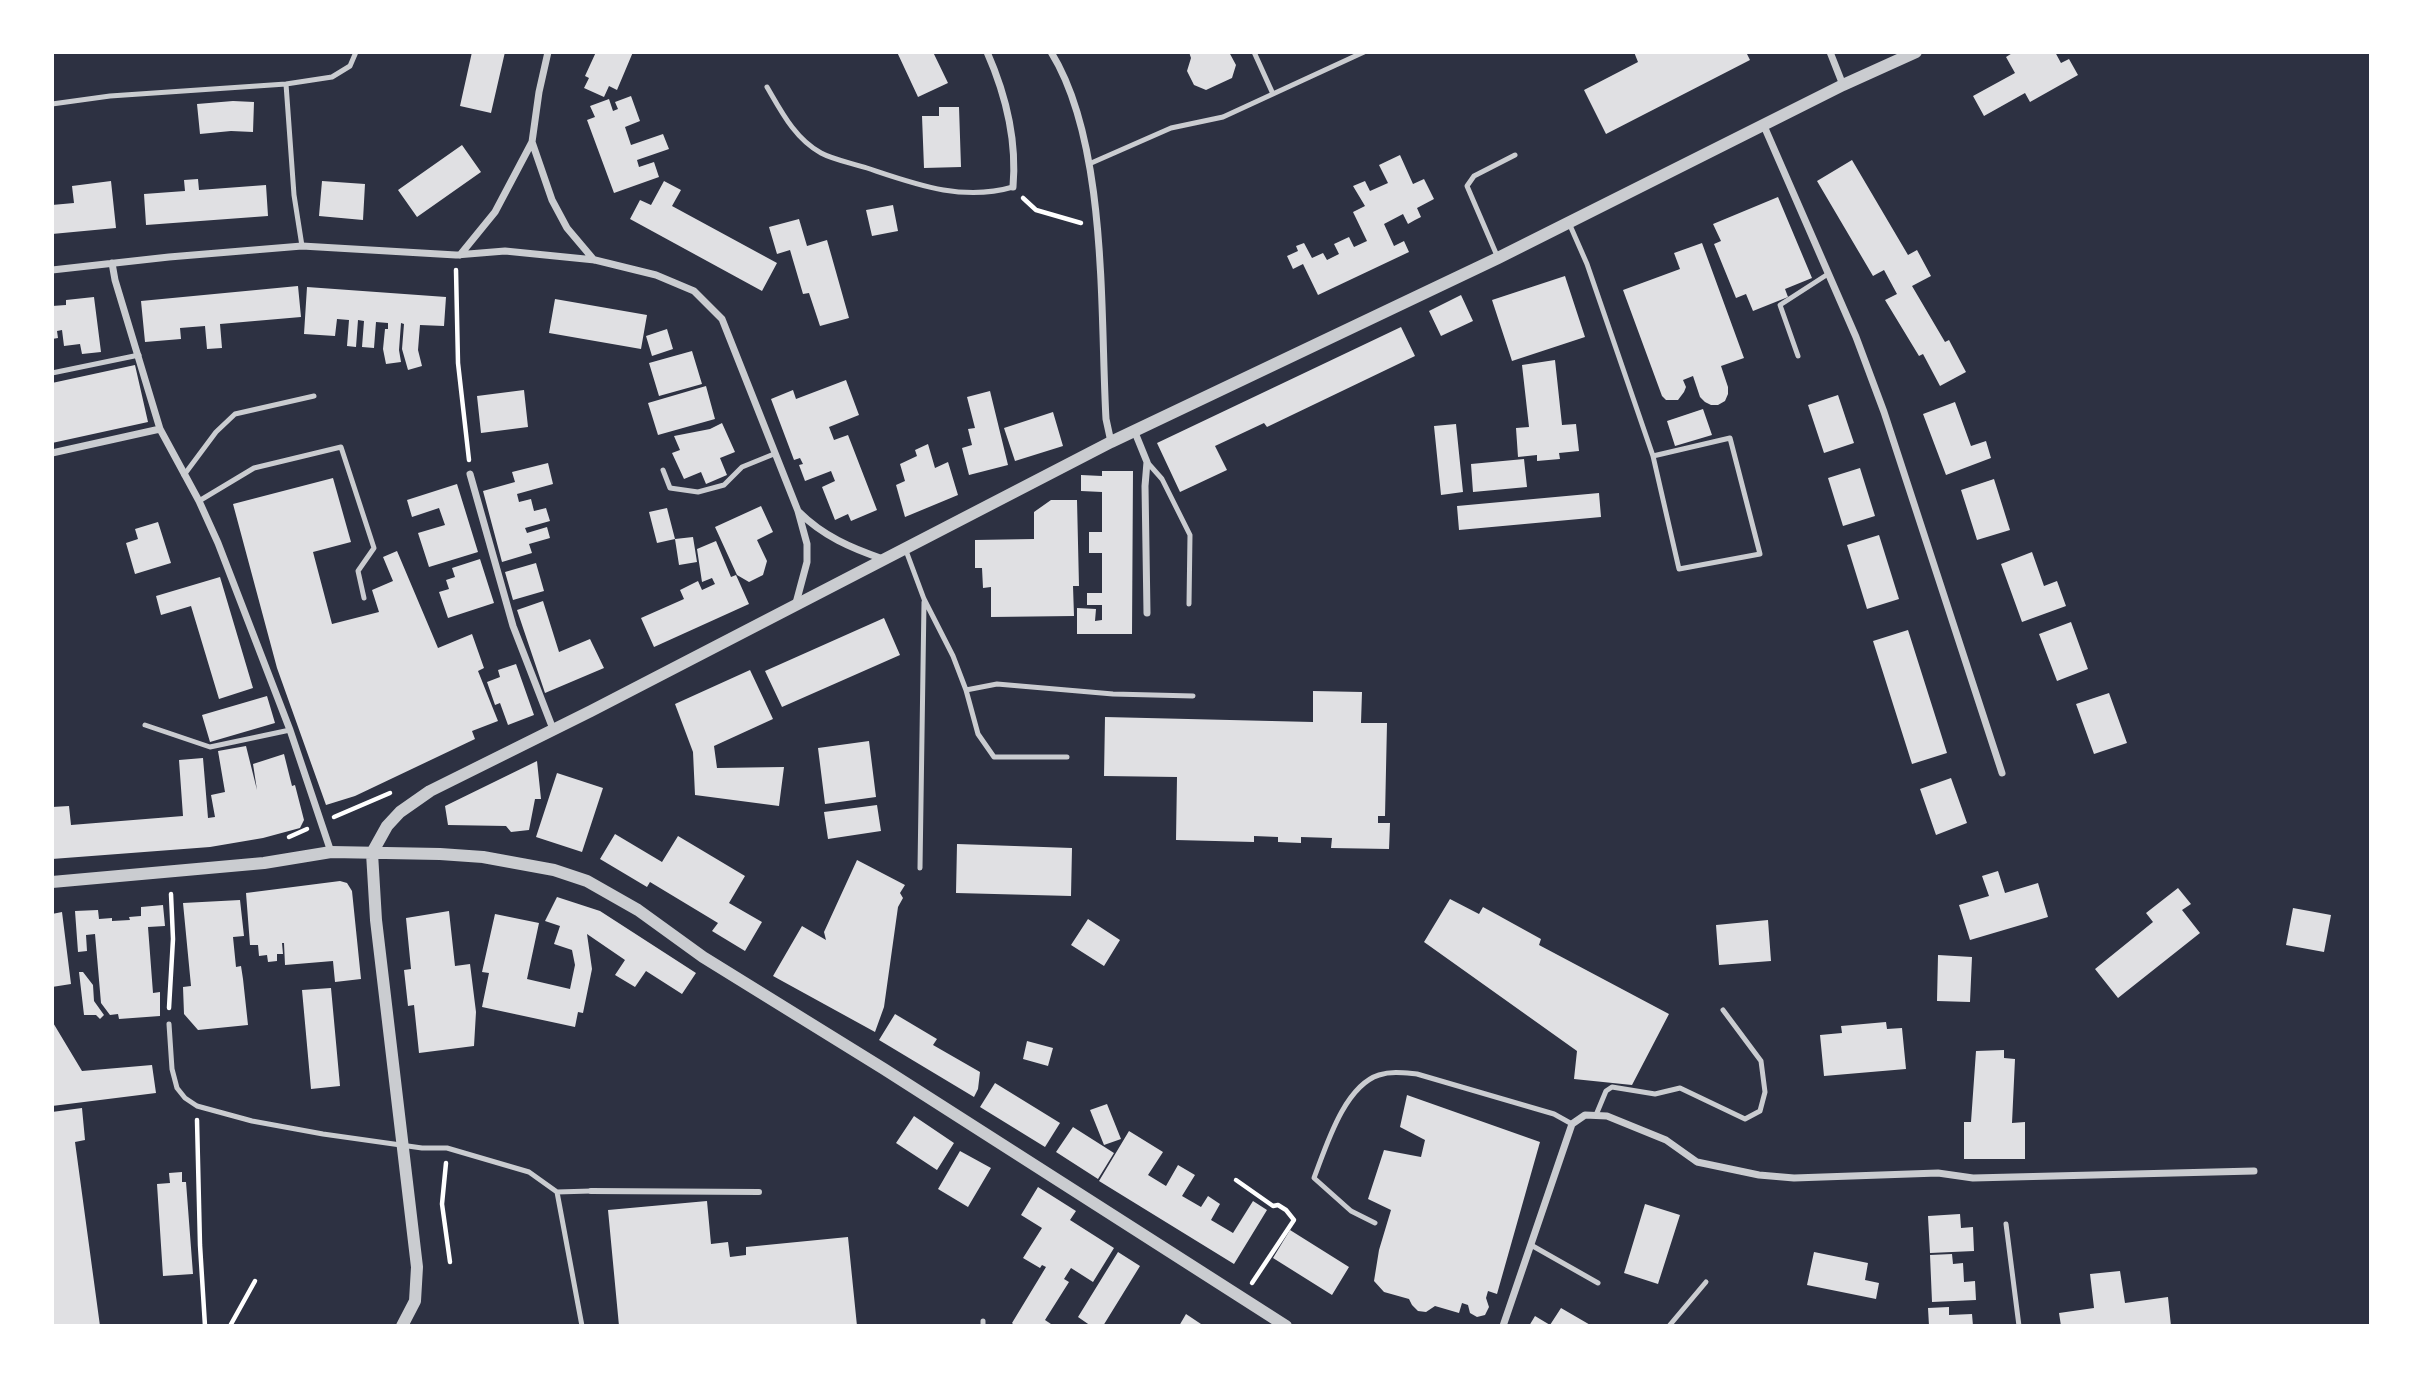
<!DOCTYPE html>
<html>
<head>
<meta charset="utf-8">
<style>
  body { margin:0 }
  #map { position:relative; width:2423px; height:1378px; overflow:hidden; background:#2d3142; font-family:Georgia,serif }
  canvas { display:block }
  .frame { position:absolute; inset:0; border:54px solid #fff; pointer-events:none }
</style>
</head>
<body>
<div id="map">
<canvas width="2423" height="1378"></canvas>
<div class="frame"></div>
</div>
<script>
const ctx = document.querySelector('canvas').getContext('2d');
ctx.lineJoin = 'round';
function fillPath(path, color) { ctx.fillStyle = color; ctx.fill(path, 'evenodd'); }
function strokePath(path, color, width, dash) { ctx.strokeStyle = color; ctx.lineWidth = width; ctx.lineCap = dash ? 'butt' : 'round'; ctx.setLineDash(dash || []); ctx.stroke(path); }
fillPath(new Path2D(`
  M472,52H505L491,113L460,106Z
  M596,52H633L617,90L609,86L604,97L584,88L589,78L585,76Z
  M897,52H933L948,83L918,97Z
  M1189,52H1229L1236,65L1232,78L1206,90L1194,85L1187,71L1191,58Z
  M1634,52H1746L1750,60L1606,134L1584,90L1638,62Z
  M2014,52H2055L2061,63L2069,59L2078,75L2030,102L2025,93L1984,116L1973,96L2015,73L2006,57Z
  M631,96L640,121L625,127L631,145L663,134L669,149L637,160L639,167L654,162L659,177L614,193L587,120L595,117L590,106L609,99L613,111L618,109L615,102Z
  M233,101L254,102L253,132L231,131L200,134L197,104Z
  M939,107H959L961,167L924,168L922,116H939Z
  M462,145L481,172L417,217L398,190Z
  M1400,155L1413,184L1424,179L1434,199L1417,208L1421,217L1415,220L1408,224L1403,214L1384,224L1394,246L1404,241L1409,252L1318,295L1303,264L1293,269L1287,256L1298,251L1296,246L1304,243L1312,258L1323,253L1327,260L1339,254L1334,244L1349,237L1354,247L1367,241L1353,212L1365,206L1353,186L1365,181L1370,191L1388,183L1379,165Z
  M1852,160L1908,255L1917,250L1931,276L1912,286L1945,342L1949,340L1966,372L1940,386L1923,354L1919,356L1885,300L1897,294L1884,270L1873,276L1817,181Z
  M198,179L199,190L266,185L268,216L146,225L144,194L185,191L184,180Z
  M111,181L116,228L52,234V205L74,203L72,186Z
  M322,181L365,184L363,220L319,216Z
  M664,181L681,190L672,206L777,263L762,291L630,219L640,200L651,205Z
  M1778,197L1812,278L1785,289L1788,297L1753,311L1746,294L1736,298L1714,244L1721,241L1713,224Z
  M893,205L898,231L872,236L866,210Z
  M799,219L807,246L827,240L849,318L820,326L809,293L803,294L790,250L777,254L769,227Z
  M1702,243L1744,358L1721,366L1728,387V394L1725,401L1718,405H1711L1705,402L1700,397L1693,376L1683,380L1686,387L1684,392L1678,400H1666L1662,396L1623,290L1680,269L1674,253Z
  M1565,276L1585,337L1512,361L1492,300Z
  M298,286L301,317L220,324L222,348L207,349L205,326L180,328L181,339L145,342L141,301Z
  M307,287L446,297L444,326L420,325L418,350L422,366L408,370L402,349L404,324L401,323L399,350L401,362L386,364L383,349L385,329H388V323L376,322L374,348L362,347L364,321L358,320L356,347L347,346L349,320L337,319L335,336L304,334Z
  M1461,295L1473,321L1441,336L1429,311Z
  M94,297L101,352L82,354L80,344L64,346L62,330L57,331L58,338L52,339V306L66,305V300Z
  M555,299L647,315L641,349L549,333Z
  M1401,327L1415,356L1267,427L1264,423L1215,446L1227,470L1180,492L1157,443Z
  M667,329L673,349L652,356L646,336Z
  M692,351L702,384L659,396L649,363Z
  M1555,360L1562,425L1576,424L1579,451L1559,453L1560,459L1537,461V455L1518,457L1516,428L1529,427L1522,365Z
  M135,365L148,422L52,443V383Z
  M846,380L859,415L829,427L834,440L848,435L877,510L851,521L848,514L835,520L822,487L835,481L831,471L805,481L799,465L803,464L800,458L794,460L771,399L793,390L796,399Z
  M706,386L715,419L658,435L648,403Z
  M524,390L528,427L481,433L477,396Z
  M990,391L1008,465L969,475L962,448L972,445L968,429L975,428L967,397Z
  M1838,395L1854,443L1824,453L1808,405Z
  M1955,402L1971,446L1986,441L1991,458L1946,475L1923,414Z
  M1703,409L1712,435L1675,446L1667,421Z
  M1053,412L1063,446L1015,461L1004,428Z
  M722,423L735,452L720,458L727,475L706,484L701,472L684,479L672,453L680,450L674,436L710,429Z
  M1456,424L1463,492L1441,495L1434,426Z
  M928,444L935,468L948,462L958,495L905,517L896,485L905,481L900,464L917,456L915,450Z
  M1524,459L1527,487L1473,492L1471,464Z
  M548,463L553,484L517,494L519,502L531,499L534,511L546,508L550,521L525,528L527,533L547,527L550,538L529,544L532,553L502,562L483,491L515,482L512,472Z
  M1860,468L1875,516L1843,526L1828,478Z
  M1102,471H1133L1132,634H1077V608L1096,609L1095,621L1102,620V605H1087V593H1102V553H1089V532H1102V492L1081,491V475L1102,476Z
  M333,478L351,542L313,552L332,624L379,612L372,590L393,581L383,557L397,551L438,648L472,634L484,668L478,671L498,721L472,731L475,739L355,796L326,805L277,668L233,504Z
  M1994,479L2010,530L1977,540L1961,490Z
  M457,484L478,552L429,567L418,533L445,525L439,508L412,517L407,500Z
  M1599,493L1601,517L1459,530L1457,506Z
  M1051,500H1077L1079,586H1073L1074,616L991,617V587L983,588L982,568H975V540L1034,539V512Z
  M761,506L773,532L757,540L767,561L763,575L749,582L737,575L715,527Z
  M667,508L675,539L657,543L649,512Z
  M158,522L171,563L135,574L126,543L138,539L135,529Z
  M1879,535L1899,599L1867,609L1847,545Z
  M693,537L697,562L679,565L675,539Z
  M716,541L731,577L736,575L749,604L654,647L641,618L684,599L680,590L698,581L702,590L715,584L712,578L702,582L697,549Z
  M2032,552L2044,586L2057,581L2066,606L2022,622L2001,564Z
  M480,559L494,603L448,618L439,592L449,589L446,580L455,577L452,568Z
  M536,563L544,591L513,600L505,572Z
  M220,577L253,688L219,699L191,606L161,615L156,596Z
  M543,601L559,652L590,639L604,668L545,693L517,610Z
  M884,618L900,655L782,707L765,671Z
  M2071,622L2088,669L2057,681L2039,634Z
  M1908,630L1947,753L1912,764L1873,641Z
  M516,664L534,715L508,725L500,703L495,705L487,682L500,677L498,670Z
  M750,670L773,719L714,746L717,768L784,767L779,806L695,795L693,752L675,704Z
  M1313,691L1362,692L1361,723H1387L1385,816H1378V823H1390L1389,849L1331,848L1332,838L1301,837V843L1278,842V837L1254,836V842L1176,840L1177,777L1104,776L1105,717L1313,722Z
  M2109,693L2127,743L2094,754L2076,704Z
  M267,696L275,723L210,742L202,715Z
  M869,741L876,797L825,804L818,748Z
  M246,746L257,790L253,764L284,754L292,786L295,785L304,820L300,828L263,838L210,847L52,859V807L69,806L71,825L183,816L179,760L203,758L208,818L215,817L211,795L225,792L218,751Z
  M537,761L541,799H535L529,830L511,832L506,826L448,825L445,806Z
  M557,773L603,788L582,852L536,837Z
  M1951,778L1967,823L1936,835L1920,789Z
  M877,805L881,831L828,839L824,812Z
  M615,834L662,862L678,836L745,876L729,903L762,922L745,951L712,931L718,923L650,882L647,887L600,859Z
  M957,844L1072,848L1071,896L956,893Z
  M857,860L905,885L900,893L903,898L898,907L884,1007L875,1032L773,976L802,926L826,940L824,932Z
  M1998,871L2005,893L2038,883L2048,917L1970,940L1959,905L1989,896L1982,876Z
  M340,881L347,883L352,891L361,979L335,982L333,961L285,965L284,943H282L283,954H277V961L268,962L267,955L259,956L258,945H250L246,893Z
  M2178,888L2191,904L2182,910L2200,933L2118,998L2095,969L2153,922L2146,913Z
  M557,897L600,911L696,973L682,994L646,971L635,987L615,975L625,960L587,934L592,969L583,1013L578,1012L575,1027L482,1007L489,973L482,972L495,914L539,923L527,979L570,989L575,965L572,950L554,944L560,926L545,921Z
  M1450,899L1479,914L1483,907L1541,939L1539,945L1669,1014L1632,1085L1574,1079L1577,1051L1424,942Z
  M240,900L244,936L233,937L236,967L241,966L243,979L248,1025L198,1030L184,1014L183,987L191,986L183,903Z
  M163,905L165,926L148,927L153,993L160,992V1016L119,1019L118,1014L110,1015L101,1003L95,934L86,935L87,951L78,952L75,911L98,910L99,919L112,918V921L130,920L129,917L141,916V907Z
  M2293,908L2331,915L2324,952L2286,945Z
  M449,911L455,966L470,964L476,1012L474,1046L419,1053L414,1005L408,1006L404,970L411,969L406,918Z
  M62,912L71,984L52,987V914Z
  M1088,919L1120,940L1104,966L1071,945Z
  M1768,920L1771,961L1719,965L1716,925Z
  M1938,955L1972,957L1970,1002L1937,1001Z
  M79,972H83L93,985L94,1001L104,1015L100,1019L96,1015H84Z
  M331,988L340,1086L311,1089L302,990Z
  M895,1014L937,1039L933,1045L980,1072L978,1089L974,1097L879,1040Z
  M52,1021L82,1071L152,1065L156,1093L52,1106Z
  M1886,1022L1887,1029L1902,1028L1906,1069L1824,1076L1820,1035L1842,1033L1841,1026Z
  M1027,1041L1053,1048L1048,1066L1023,1059Z
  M2004,1050V1058L2015,1059L2012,1123L2025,1122V1159H1964V1122H1971L1976,1051Z
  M995,1083L1060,1123L1045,1147L980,1107Z
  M1407,1095L1540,1142L1497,1294L1488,1291L1486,1298L1489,1307L1485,1315L1477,1317L1470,1313L1468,1305L1462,1303L1459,1313L1435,1306L1426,1312L1418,1311L1412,1305L1409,1299L1384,1292L1374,1281L1379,1250L1391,1210L1368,1199L1384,1150L1421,1157L1425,1140L1400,1127Z
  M1107,1104L1121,1139L1104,1145L1090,1110Z
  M82,1108L85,1140L75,1142L100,1326H52V1112Z
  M914,1116L954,1143L937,1170L896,1143Z
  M1073,1127L1114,1153L1098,1179L1056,1152Z
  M1129,1131L1163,1152L1148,1175L1166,1186L1178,1165L1195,1175L1182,1196L1201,1207L1208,1196L1220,1204L1211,1220L1233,1233L1253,1201L1267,1210L1234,1264L1099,1181Z
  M960,1151L991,1168L968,1207L938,1189Z
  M182,1172V1182H186L193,1274L163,1276L157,1184L170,1183L169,1173Z
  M1038,1187L1076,1211L1070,1220L1114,1248L1093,1282L1071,1268L1064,1279L1069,1282L1045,1320L1054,1326H1015L1012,1323L1046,1267L1042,1265L1040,1268L1023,1258L1042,1228L1021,1215Z
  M707,1201L711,1244L728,1242L730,1257L746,1255V1247L848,1237L857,1326H619L608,1210Z
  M1645,1204L1680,1215L1658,1284L1624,1273Z
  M1960,1214L1961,1228L1973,1227L1974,1251L1930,1253L1928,1216Z
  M1290,1230L1349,1267L1332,1295L1273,1258Z
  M1118,1252L1140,1266L1103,1326H1091L1078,1317Z
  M1814,1252L1868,1263L1865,1280L1879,1283L1876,1299L1807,1285Z
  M1952,1254L1953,1264L1963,1263L1964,1282L1975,1281L1976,1300L1932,1302L1930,1255Z
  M2120,1271L2125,1303L2168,1297L2171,1326H2061L2059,1313L2094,1308L2090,1274Z
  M1949,1307V1315L1972,1314L1973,1326H1929L1928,1308Z
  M1561,1308L1592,1326H1529L1535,1316L1550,1325Z
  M1186,1314L1204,1326H1179Z`), '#e0e0e3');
strokePath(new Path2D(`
  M1023,198L1036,210L1081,223
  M456,270L458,363L469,460
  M334,817L390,793
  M289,837L307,829
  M169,1008L173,939L171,894
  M197,1120L200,1245L205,1326
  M446,1163L442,1204L450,1262
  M1236,1180L1273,1206L1278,1205L1286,1210L1294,1220L1252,1283
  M230,1326L255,1281`), '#fff', 4.5);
strokePath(new Path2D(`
  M1254,52L1273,94
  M286,84L294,195L302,246
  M767,87C781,111 795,139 821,153C834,160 852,163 867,168C915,184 962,202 1013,187
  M52,104L110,96L286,84L332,77L350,66L356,52
  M1089,164L1171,128L1223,117L1364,52
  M1569,223L1587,264L1653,456L1679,569L1760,554L1730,438L1653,456
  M1498,258L1467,186L1474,176L1515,155
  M1798,356L1780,305L1828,274
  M52,373L139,355
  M1147,462L1162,479L1190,535L1189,604
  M663,470L670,488L698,492L724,485L742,467L774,454
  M184,475L216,432L235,414L314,396
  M199,501L254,468L341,447L374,548L358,571L364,598
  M905,548L924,599L953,656L966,690L978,734L994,757H1067
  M966,690L997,684L1113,694L1193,696
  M145,725L210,747L290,730
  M920,868L924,602
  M169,1024L172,1069L177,1088L185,1098L197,1106L252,1121L323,1134L422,1148H447L529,1172L557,1192L591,1191
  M1596,1115L1606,1091L1612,1087L1655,1094L1680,1088L1745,1119L1760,1111L1765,1092L1761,1061L1723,1010
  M557,1192L582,1326
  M1375,1223L1351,1211L1314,1178C1326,1147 1344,1086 1379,1075C1392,1071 1405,1073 1417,1074L1554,1114L1572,1124
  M2006,1224L2019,1326
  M1531,1245L1598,1283
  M983,1321V1326
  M1669,1326L1706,1282`), '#caccd0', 5);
strokePath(new Path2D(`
  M591,1191L759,1192`), '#caccd0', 6);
strokePath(new Path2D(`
  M987,52C1006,95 1017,141 1013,187
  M1051,52C1108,144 1100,313 1106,419L1111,442
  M1830,52L1843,85
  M1764,126L1856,337L1884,412L2002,773
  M532,142L552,200L567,228L594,260
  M460,255L495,212L532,142L539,92L548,52
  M112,263L115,280L160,429L199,501L218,543L290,730L331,852
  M52,270L169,257L302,246L456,255L505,251L595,260L656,275L694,291L722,319L798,511L807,544V562L796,603
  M1134,430L1147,462L1145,486L1147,613
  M52,453L160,429
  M470,474L513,626L553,729
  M799,512C823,536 851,548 883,559
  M1503,1326L1572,1124L1585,1115L1607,1116L1666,1140L1697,1162L1759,1175L1794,1178L1938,1173L1973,1178L2254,1171`), '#caccd0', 7);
strokePath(new Path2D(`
  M372,853L387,826L400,812L430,791L591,711L1111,442L1498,258L1843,85L1916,52
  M372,853L376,920L417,1267L415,1301L402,1326
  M52,882L264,863L331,852L440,854L483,857L554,870L587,881L638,910L703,957L884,1069L1286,1326`), '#caccd0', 12);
</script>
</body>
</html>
